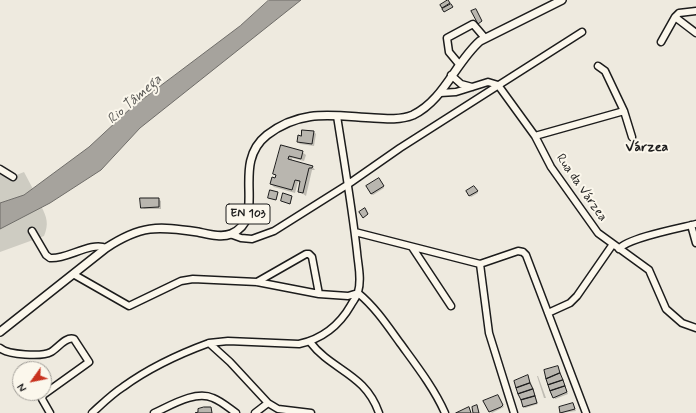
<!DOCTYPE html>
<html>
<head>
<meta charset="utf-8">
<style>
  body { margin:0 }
  #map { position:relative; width:696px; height:413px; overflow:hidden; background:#eeeadf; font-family:Mynerve,sans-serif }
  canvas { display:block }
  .north { position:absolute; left:12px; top:361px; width:40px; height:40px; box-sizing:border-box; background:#fbf7ec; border:1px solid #a29f99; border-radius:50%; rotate:237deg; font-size:11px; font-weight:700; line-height:16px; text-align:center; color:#1c1c1c }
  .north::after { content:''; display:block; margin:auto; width:14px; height:18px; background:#c8321e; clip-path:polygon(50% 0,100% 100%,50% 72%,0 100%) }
</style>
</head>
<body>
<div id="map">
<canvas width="696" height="413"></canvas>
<div class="north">N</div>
</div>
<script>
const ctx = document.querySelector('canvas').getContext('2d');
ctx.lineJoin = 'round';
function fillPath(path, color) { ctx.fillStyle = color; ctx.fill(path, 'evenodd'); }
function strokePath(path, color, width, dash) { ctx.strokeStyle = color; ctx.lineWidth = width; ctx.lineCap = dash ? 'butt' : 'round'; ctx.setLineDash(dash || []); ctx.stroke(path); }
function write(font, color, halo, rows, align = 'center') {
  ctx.font = font + ' Mynerve,sans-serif'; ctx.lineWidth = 4; ctx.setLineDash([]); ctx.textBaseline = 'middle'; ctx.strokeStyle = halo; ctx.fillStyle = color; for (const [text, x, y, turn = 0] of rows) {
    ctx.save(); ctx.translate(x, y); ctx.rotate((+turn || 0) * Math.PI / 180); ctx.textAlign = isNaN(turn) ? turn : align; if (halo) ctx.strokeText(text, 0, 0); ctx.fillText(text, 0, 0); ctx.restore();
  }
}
fillPath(new Path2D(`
  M0,166L14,176L24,172L33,189L24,196L0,203Z
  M41,206C47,217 49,224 44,236L0,252V229Z`), '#ceccc2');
const water = new Path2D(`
  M269,0H301L140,128L101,170L50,203L0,229V203L24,195L89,147L131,108L240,26Z`);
fillPath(water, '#a6a39d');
strokePath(water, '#6f6d69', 1);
fillPath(new Path2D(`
  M314,132L316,134L314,146L300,144L298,142L302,137Z
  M281,146L302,152L306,155L304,161L292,158V161L312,166L315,170H312L306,196L299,191L301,183L298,182L295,193L274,187L271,184L276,176L274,174Z
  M380,181L384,188L373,195L371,194Z
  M475,188L478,193L471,197L470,196Z
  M291,197V204L282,201Z
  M158,199L161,201V209H144L142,207Z
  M558,367L568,394L555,399L544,372Z
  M537,376H538L546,398H544Z
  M528,377L532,385L538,404L525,408L524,407Z
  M498,396L504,407L492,413L490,411Z
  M573,404L576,411L561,413L560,407Z`), '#0003');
const building = new Path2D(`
  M448,0L450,3L442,8L440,5Z
  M451,4L453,7L444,12L442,9Z
  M476,9L482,21L478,24L471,11Z
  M302,130L314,131L312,144L297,142L298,135L301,136Z
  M281,145L303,151L301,159L289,156L288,159L313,166L312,168H309L303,193L298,192L300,181L295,180L292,190L270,184L272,177L275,178L276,175L273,174Z
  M379,178L384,186L371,194L366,186Z
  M474,186L478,191L469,196L466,191Z
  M270,190L278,192L276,200L268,198Z
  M283,193L292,196L290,204L281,201Z
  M140,198H159V207L141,208Z
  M365,208L368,214L363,218L359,212Z
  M262,209L267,211L264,215L260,213Z
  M558,366L560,373L546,379L544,370Z
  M560,373L563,380L548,385L546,379Z
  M528,375L530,383L516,388L514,381Z
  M563,380L565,386L550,391L548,385Z
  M530,383L533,389L518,394L516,388Z
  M565,386L567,392L553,398L550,391Z
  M533,389L535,396L521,400L518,394Z
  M498,395L503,405L501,407L489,412L483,401Z
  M535,396L537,403L523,407L521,400Z
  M573,403L575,409L560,413L559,407Z
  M477,405L479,413H473L472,407Z
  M204,407H211L212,413H195L198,412V409Z
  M469,407L471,413H456Z`);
fillPath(building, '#b9b6af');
strokePath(building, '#1c1c1c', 1);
const minor = new Path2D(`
  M696,11L679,13L675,17L696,33
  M661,42L675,17
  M459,64L449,52L447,38L473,24L485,38
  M451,75L461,84L472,87
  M440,93L456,92L488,82L498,85L535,136L551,167L598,233L649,270L666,309L682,323L696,328
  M624,111L632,137
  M535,136L624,111L605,71L598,66
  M0,169L13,177
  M691,225L696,243
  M32,231L46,255L50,258C66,260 91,241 106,248
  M355,232L480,264L518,251L523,252L526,255L586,413
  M230,234L241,238L252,239L274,231L347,185L400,148L582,32
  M412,247L451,306
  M619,249C627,238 680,228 696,224
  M480,264L489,333L514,413
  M73,274L129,306L181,281L193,279L257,282L319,294L348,296L358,293C375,307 387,325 400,343C416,365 434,388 445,413
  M257,282L306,254H309L312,257L319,294
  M548,313L570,303L577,296L613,244
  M310,342C332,371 365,373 379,413
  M209,343L228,341L299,344C322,339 339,326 351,305C353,301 357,297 358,292C362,279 358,265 357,252C352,207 344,161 337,116
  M0,348C8,355 42,357 51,352C58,348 66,336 74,339L89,362L43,395L42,399L50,413
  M92,413C102,404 112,394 123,387C149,368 179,354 209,343L230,362L268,403L278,409L311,413
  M154,413C170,406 195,390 213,398C221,401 229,408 236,413
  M255,413L268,403`);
const major = new Path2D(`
  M0,332L106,248C141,225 157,226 198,232C208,234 221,238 231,234C269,218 229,165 267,135C302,108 334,116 374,118C387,119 401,120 413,115C444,100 455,63 480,41L562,0`);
strokePath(minor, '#1c1c1c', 9);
strokePath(major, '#1c1c1c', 10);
strokePath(minor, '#fbf7ec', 6);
strokePath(major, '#fbf7ec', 7);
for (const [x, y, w] of [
  [248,214,44]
]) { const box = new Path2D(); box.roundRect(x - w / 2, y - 10, w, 20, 3); ctx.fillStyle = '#fbf7ec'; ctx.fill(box); strokePath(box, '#1c1c1c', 1); }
write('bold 12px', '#1c1c1c', null, [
  ["EN 103",248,214]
]);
write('13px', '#1c1c1c', '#fbf7ec', [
  ["Rua da Várzea",581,188,55]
]);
write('italic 14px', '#5a5956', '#fbf7ec', [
  ["Rio Tâmega",135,100,-41]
]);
write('bold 14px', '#1c1c1c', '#fbf7ec', [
  ["Várzea",647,148]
]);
</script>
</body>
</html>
